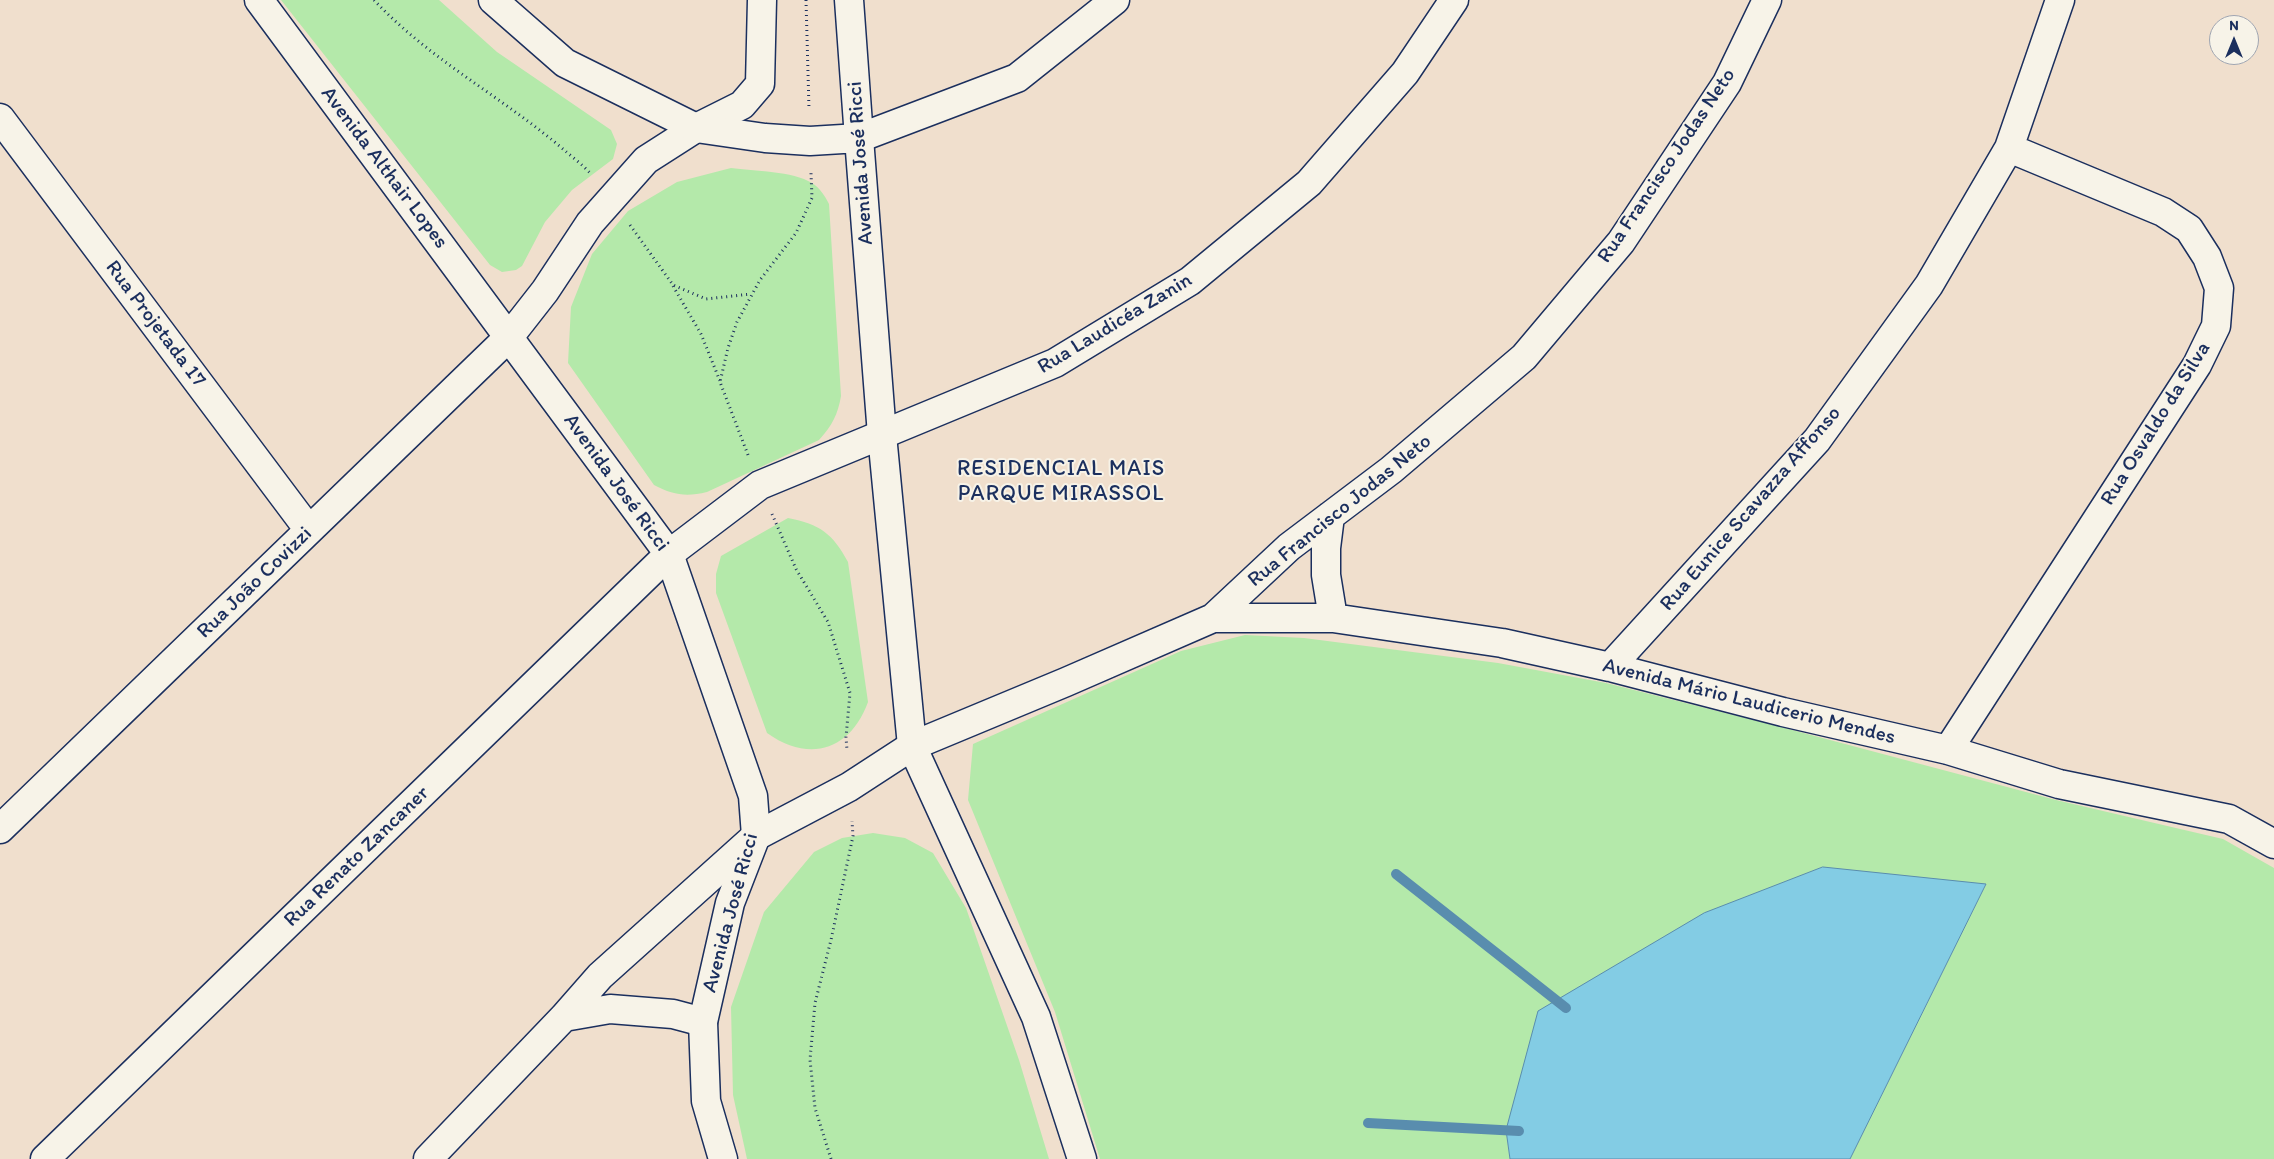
<!DOCTYPE html>
<html>
<head>
<meta charset="utf-8">
<style>
  body { margin:0 }
  #map { position:relative; width:2274px; height:1159px; overflow:hidden; background:#f0dfcd; font-family:Itim,sans-serif }
  canvas { display:block }
  .north { position:absolute; left:2209px; top:15px; width:50px; height:50px; box-sizing:border-box; background:#f7f3e8; border:1px solid #9fa5b1; border-radius:50%; rotate:0deg; font-size:14px; font-weight:700; line-height:20px; text-align:center; color:#1b2f5e }
  .north::after { content:''; display:block; margin:auto; width:18px; height:22px; background:#1b2f5e; clip-path:polygon(50% 0,100% 100%,50% 72%,0 100%) }
</style>
</head>
<body>
<div id="map">
<canvas width="2274" height="1159"></canvas>
<div class="north">N</div>
</div>
<script>
const ctx = document.querySelector('canvas').getContext('2d');
ctx.lineJoin = 'round';
function fillPath(path, color) { ctx.fillStyle = color; ctx.fill(path, 'evenodd'); }
function strokePath(path, color, width, dash) { ctx.strokeStyle = color; ctx.lineWidth = width; ctx.lineCap = dash ? 'butt' : 'round'; ctx.setLineDash(dash || []); ctx.stroke(path); }
function write(font, color, halo, rows, align = 'center') {
  ctx.font = font + ' Itim,sans-serif'; ctx.lineWidth = 4; ctx.setLineDash([]); ctx.textBaseline = 'middle'; ctx.strokeStyle = halo; ctx.fillStyle = color; for (const [text, x, y, turn = 0] of rows) {
    ctx.save(); ctx.translate(x, y); ctx.rotate((+turn || 0) * Math.PI / 180); ctx.textAlign = isNaN(turn) ? turn : align; if (halo) ctx.strokeText(text, 0, 0); ctx.fillText(text, 0, 0); ctx.restore();
  }
}
fillPath(new Path2D(`
  M281,0H439L497,52L611,130L617,144L613,159L572,190L545,222L522,266L516,270L502,272L490,265Z
  M731,168C754,171 793,171 812,183C820,188 825,196 829,204L841,396C838,414 832,426 819,440L707,492C686,497 673,495 654,485L568,363L571,307L592,254L628,211L677,182Z
  M788,518C820,524 833,534 848,562L868,702C850,751 809,763 767,733L716,593V574L721,556Z
  M1245,635L1304,638L1498,663L1606,683L1781,727L2056,800L2223,839L2274,868V1159H1850L1986,884L1506,1130L1510,1159H1100L1055,1012L968,800L973,744L1181,651Z
  M873,833L905,838L933,853L966,908L1019,1060L1049,1159H747L733,1095L731,1007L764,912L814,852L842,838Z`), '#b4e9aa');
const water = new Path2D(`
  M1823,867L1986,884L1850,1159H1510L1506,1130L1538,1011L1704,913Z`);
fillPath(water, '#83cce4');
strokePath(water, '#598dae', 1);
strokePath(new Path2D(`
  M1396,874L1566,1008
  M1368,1123L1519,1131`), '#598dae', 10);
const minor = new Path2D(`
  M849,0L859,138L1017,78L1115,0
  M0,118L309,530
  M1330,516L1326,548V575L1333,618
  M1213,618H1333L1502,643L1610,667L1783,712L1948,750L2059,784L2229,819L2274,844
  M1610,667L1817,440L1929,285L2009,148L2060,0
  M1948,750L2197,365L2216,326L2219,288L2207,257L2189,229L2163,212L2009,148
  M0,829L509,337L545,291L590,223L646,160L696,128L742,105L760,84L762,0
  M564,1017L610,1009L673,1014L703,1022
  M45,1159L669,554L760,485L1055,363L1190,281L1309,183L1405,73L1454,0
  M428,1159L564,1017L600,976L756,836L849,787L912,746L1066,682L1213,618L1289,547L1391,470L1524,357L1621,242L1727,83L1767,0`);
const tertiary = new Path2D(`
  M259,0L669,554L753,796L756,836L730,903L703,1022L706,1101L723,1159
  M493,0L565,63L696,128L765,138L810,141L859,138L882,435L912,746L1036,1017L1082,1159`);
strokePath(minor, '#1b2f5e', 31);
strokePath(tertiary, '#1b2f5e', 31);
strokePath(new Path2D(`
  M374,0C429,59 502,97 563,149C572,157 583,165 591,174
  M806,0L809,109
  M630,225L673,285L706,299L751,294
  M673,286L701,334L720,381
  M748,455L720,382L728,348L737,322L760,280L796,233L812,198L811,173
  M772,514L796,569L828,622L850,693L846,737L847,750
  M831,1159L815,1108L810,1060L815,1003L831,940L853,836L852,821`), '#1b2f5e', 3, [1, 4]);
strokePath(minor, '#f7f3e8', 28);
strokePath(tertiary, '#f7f3e8', 28);
write('21px', '#1b2f5e', '#f7f3e8', [
  ["Avenida José Ricci",861,163,-94],
  ["Rua Francisco Jodas Neto",1667,166,-56],
  ["Avenida Althair Lopes",384,168,53],
  ["Rua Projetada 17",155,324,53],
  ["Rua Laudicéa Zanin",1115,324,-31],
  ["Rua Osvaldo da Silva",2156,424,-58],
  ["Avenida José Ricci",616,483,54],
  ["Rua Eunice Scavazza Affonso",1751,509,-49],
  ["Rua Francisco Jodas Neto",1340,511,-39],
  ["Rua João Covizzi",255,583,-44],
  ["Avenida Mário Laudicerio Mendes",1749,702,14],
  ["Rua Renato Zancaner",357,857,-44],
  ["Avenida José Ricci",731,913,-75]
]);
ctx.letterSpacing = '1px';
write('22px', '#1b2f5e', '#f7f3e8', [
  ["RESIDENCIAL MAIS",1061,469],
  ["PARQUE MIRASSOL",1061,494]
]);
ctx.letterSpacing = '0px';
</script>
</body>
</html>
